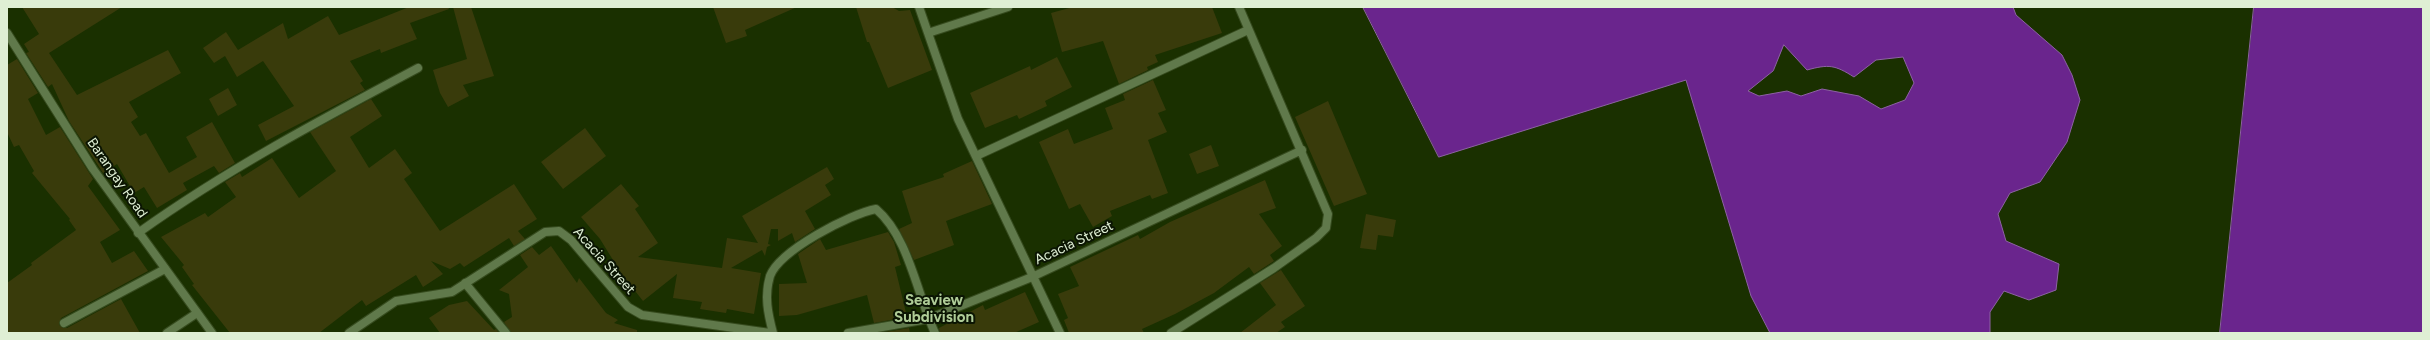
<!DOCTYPE html>
<html>
<head>
<meta charset="utf-8">
<style>
  body { margin:0 }
  #map { position:relative; width:2430px; height:340px; overflow:hidden; background:#1a3000; font-family:Figtree,sans-serif }
  canvas { display:block }
  .frame { position:absolute; inset:0; border:8px solid #dfefd4; pointer-events:none }
</style>
</head>
<body>
<div id="map">
<canvas width="2430" height="340"></canvas>
<div class="frame"></div>
</div>
<script>
const ctx = document.querySelector('canvas').getContext('2d');
ctx.lineJoin = 'round';
function fillPath(path, color) { ctx.fillStyle = color; ctx.fill(path, 'evenodd'); }
function strokePath(path, color, width, dash) { ctx.strokeStyle = color; ctx.lineWidth = width; ctx.lineCap = dash ? 'butt' : 'round'; ctx.setLineDash(dash || []); ctx.stroke(path); }
function write(font, color, halo, rows, align = 'center') {
  ctx.font = font + ' Figtree,sans-serif'; ctx.lineWidth = 4; ctx.setLineDash([]); ctx.textBaseline = 'middle'; ctx.strokeStyle = halo; ctx.fillStyle = color; for (const [text, x, y, turn = 0] of rows) {
    ctx.save(); ctx.translate(x, y); ctx.rotate((+turn || 0) * Math.PI / 180); ctx.textAlign = isNaN(turn) ? turn : align; if (halo) ctx.strokeText(text, 0, 0); ctx.fillText(text, 0, 0); ctx.restore();
  }
}
const water = new Path2D(`
  M1363,7H2013L2016,15L2062,55L2072,75L2080,100L2067,142L2040,182L2010,193L1998,214L2006,241L2059,264L2056,290L2029,300L2004,291L1990,312V333H1770L1751,296L1686,80L1439,157ZM1784,45L1807,70C1829,64 1835,65 1854,77L1876,60L1903,57L1914,83L1905,100L1881,109L1859,96L1822,89L1801,96L1787,91L1759,96L1748,91L1773,71Z
  M2254,7H2423V333H2220Z`);
fillPath(water, '#6a258d');
strokePath(water, '#8d62a2', 1);
fillPath(new Path2D(`
  M22,7H122L49,53L77,95L168,50L181,73L129,102L138,117L131,122L140,136L146,133L169,173L197,157L186,137L212,122L235,163L219,173L214,166L183,183L187,190L157,208L144,187L134,193L117,164L103,173L69,121L52,84L48,87L26,53L29,52L24,44L39,34Z
  M409,7H448L449,9L410,23L417,39L381,53L380,49L350,61L363,81L360,83L365,90L266,141L258,125L294,106L263,61L237,77L225,56L214,63L203,48L226,32L238,50L283,23L288,39L328,16L339,35Z
  M453,7H471L494,76L463,85L469,96L448,107L440,93L433,70L467,59Z
  M713,7H797L745,30L747,36L726,43Z
  M856,7H892L899,11L910,10L932,70L888,88L869,42H867Z
  M1073,7H1212L1222,33L1155,55L1158,62L1147,67L1148,70L1119,84L1103,41L1062,52L1051,13Z
  M1057,57L1072,87L1045,101L1047,106L1019,119L1017,115L985,128L970,93L1030,66L1031,70Z
  M17,59L38,93L28,99L46,135L60,127L93,179L88,186L120,230L100,242L112,263L134,251L148,271L61,318L59,325L67,328L121,299L140,333H7V283L32,265L31,263L76,230L69,220L70,219L32,173L34,171L19,145L14,147L7,132V65Z
  M1153,80L1166,110L1158,113L1167,132L1148,140L1168,193L1152,199L1150,195L1110,211L1112,216L1093,227L1080,204L1069,209L1039,142L1068,129L1074,144L1113,129L1105,108L1125,100L1123,94Z
  M228,88L237,105L218,116L209,99Z
  M371,99L382,116L350,137L369,168L395,149L412,173L404,179L440,231L514,184L537,219L518,231L525,239L514,246L509,238L464,267L460,263L450,269L431,261L443,274L423,287L416,275L366,306L362,300L319,333H230L192,285L194,284L182,267L184,265L161,237L205,213L208,217L236,197L225,182L240,173L242,177L272,158L299,198L336,171L310,132Z
  M1328,101L1367,194L1334,206L1295,117Z
  M585,128L606,156L563,189L541,162Z
  M1211,145L1219,166L1197,174L1189,154Z
  M972,161L992,204L946,221L954,245L914,260L899,229L912,223L902,191L944,177L943,174Z
  M827,167L834,179L825,185L831,195L805,211L815,229L795,242L792,233L778,241V229H771L768,244L771,245L767,247L765,256L762,250L731,268L761,273L754,314L727,309L726,313L700,309L702,302L673,298L677,274L643,301L621,273L600,239L581,217L621,184L639,206L635,209L658,243L638,257L722,268L727,238L758,243L742,216Z
  M1265,180L1276,208L1259,214L1282,246L1270,255L1274,261L1254,274L1249,267L1214,293L1175,314L1142,329L1144,333H1069L1064,320L1068,318L1058,294L1079,286L1070,267L1138,235L1140,239L1170,222Z
  M1366,214L1396,220L1393,237L1378,235L1376,250L1360,248Z
  M888,232L894,242L901,265L895,267L907,317L874,323L867,295L797,315L779,316V284L807,283L798,254L820,239L826,250Z
  M551,246L577,283L579,278L606,313L618,320L614,323L637,330V333H511L504,322L512,317L509,294L499,290L528,267L520,255L532,247L539,255Z
  M1281,270L1305,306L1281,322L1285,327L1276,333H1240L1276,305L1260,283Z
  M1025,292L1039,322L1014,333H940L939,328L983,305L985,310Z
  M467,301L494,330L496,329L499,333H440L429,318L449,305Z
  M909,328L910,333H880Z`), '#393b0b');
const minor = new Path2D(`
  M919,7L928,33
  M1008,7L928,33L958,119L1060,333
  M976,156L1248,30
  M138,233C226,170 322,119 418,68
  M465,283L506,333
  M64,323L165,269
  M167,333L197,313
  M349,333L396,301L452,292L545,232L559,231L571,240L628,307L642,315L770,333
  M773,333C768,314 764,296 770,276C780,250 850,214 876,209C909,237 917,295 935,333
  M848,333L928,319L1032,277L1302,150
  M1171,333L1274,268L1316,238L1326,228L1328,214L1239,7`);
const tertiary = new Path2D(`
  M7,33L93,169L212,333`);
strokePath(minor, '#364b1e', 10);
strokePath(tertiary, '#364b1e', 10);
strokePath(minor, '#60794b', 8);
strokePath(tertiary, '#60794b', 8);
write('14px', '#dfefd4', '#0b1503', [
  ["Barangay Road",117,178,55],
  ["Acacia Street",1074,243,-25],
  ["Acacia Street",604,261,48]
]);
write('bold 15px', '#afcc97', '#0b1503', [
  ["Seaview",934,301],
  ["Subdivision",934,318]
]);
</script>
</body>
</html>
